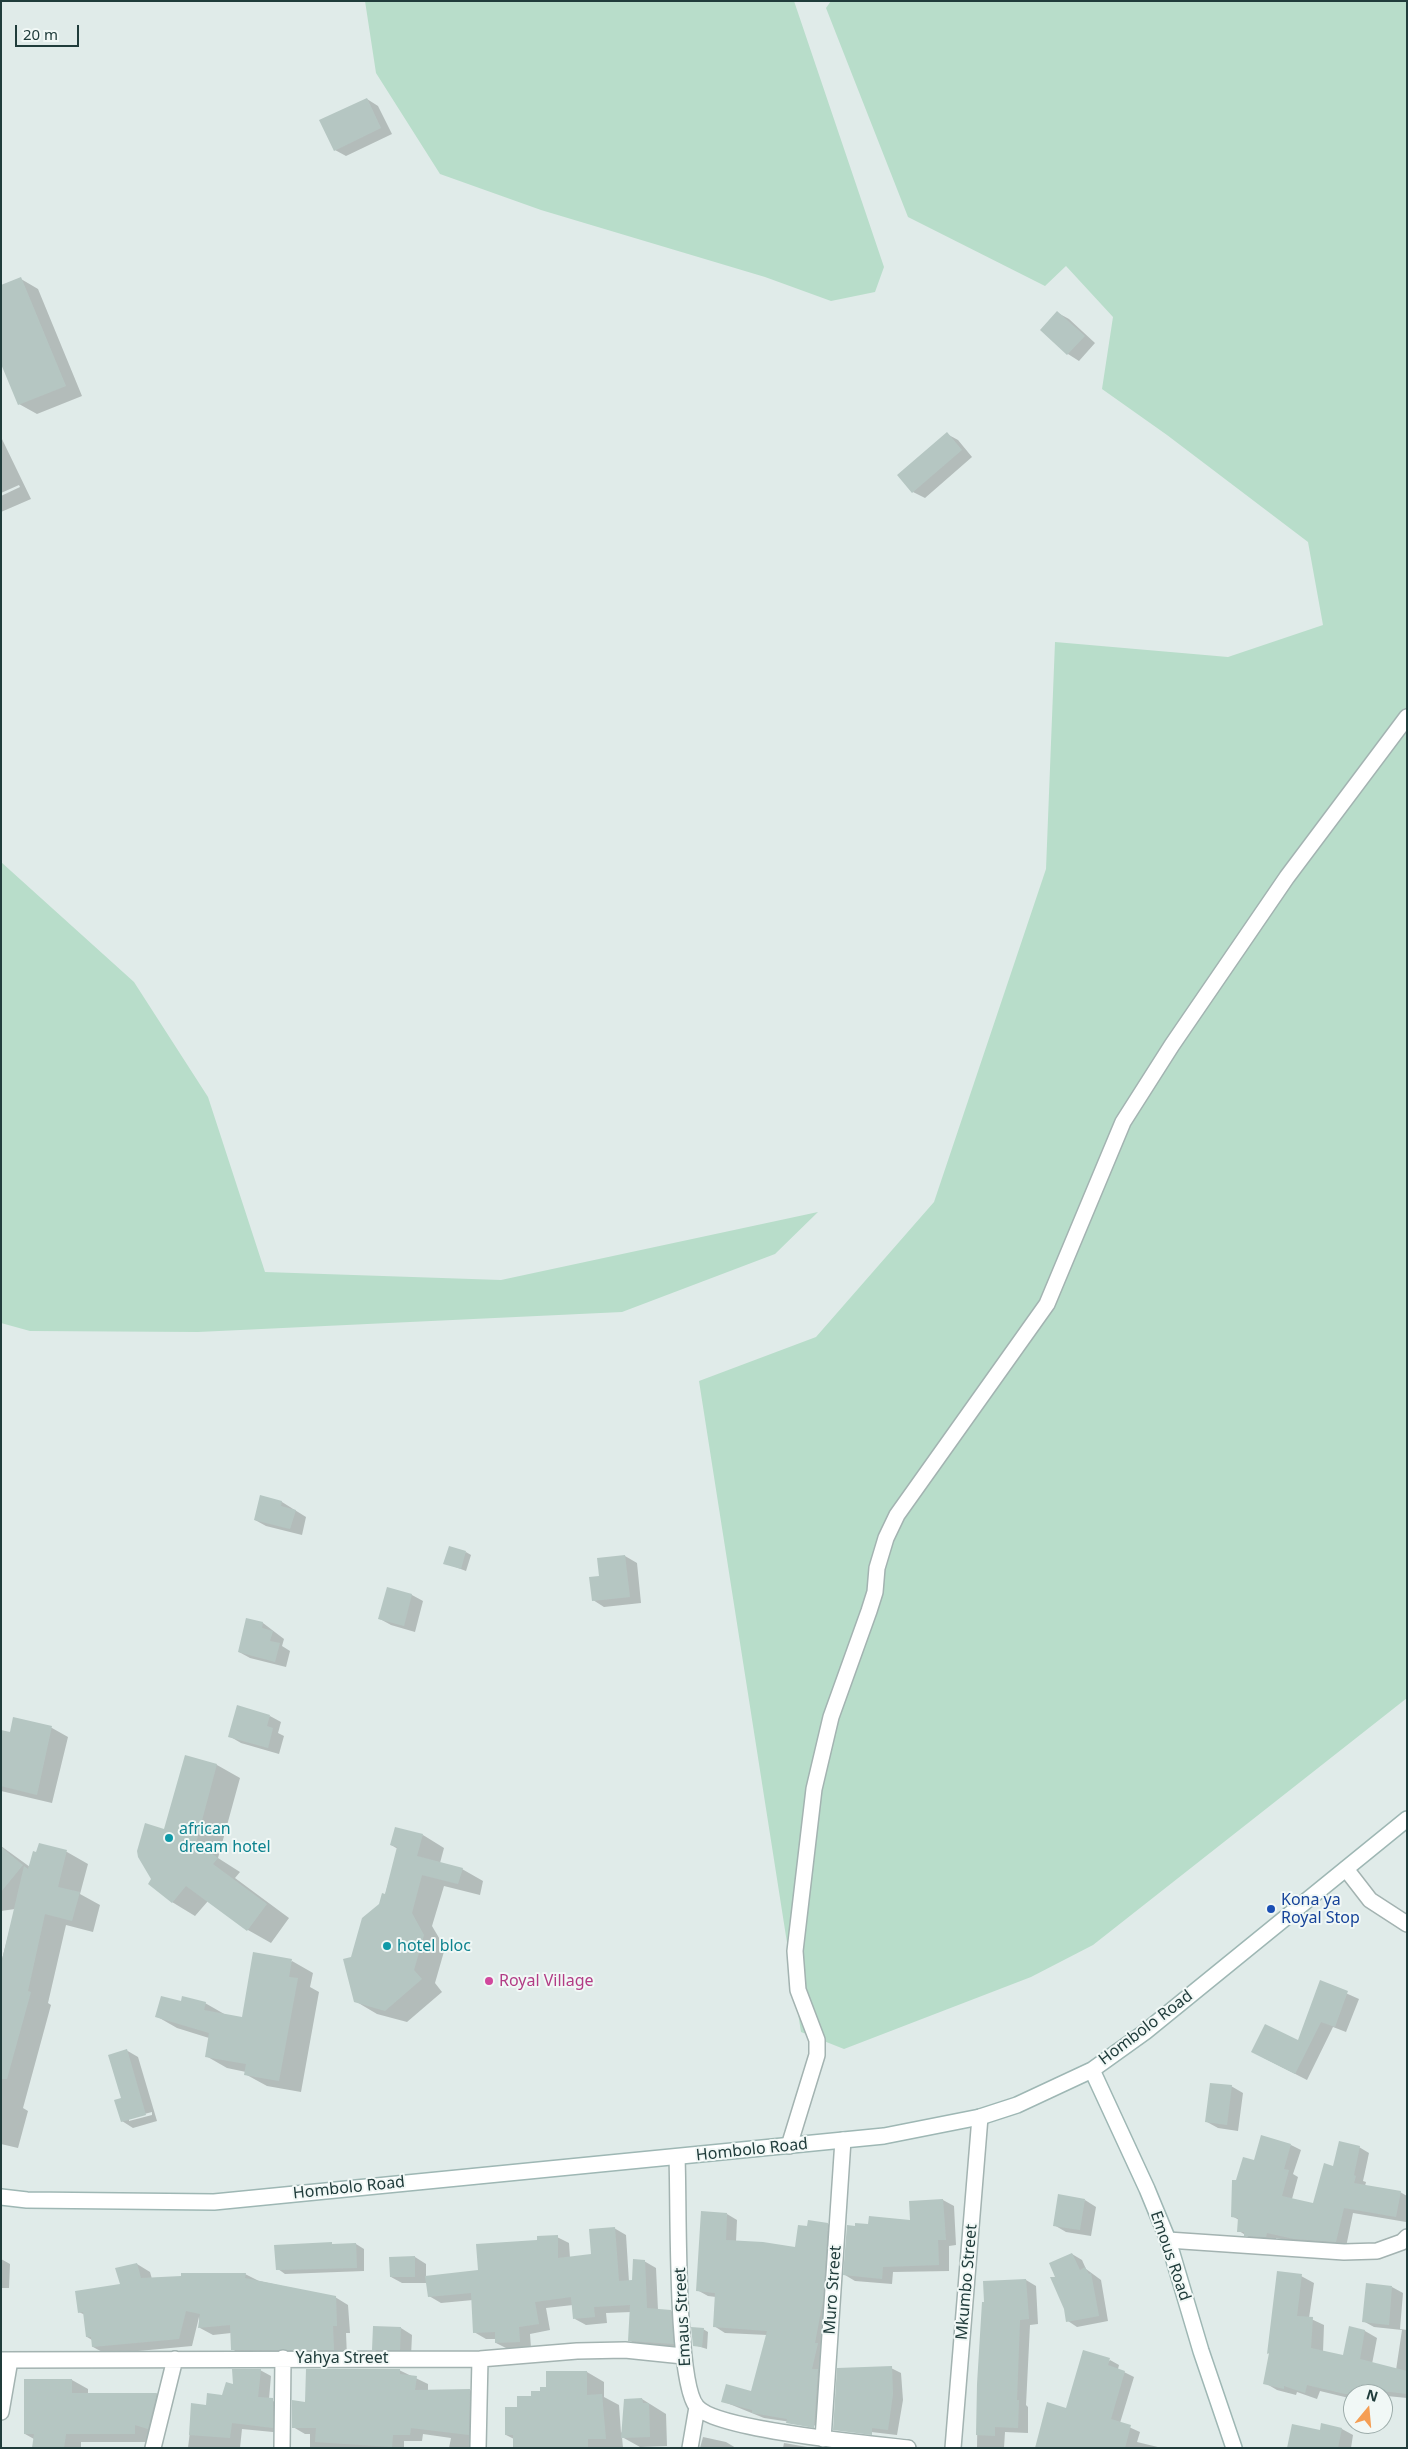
<!DOCTYPE html>
<html>
<head>
<meta charset="utf-8">
<style>
  body { margin:0 }
  #map { position:relative; width:1408px; height:2449px; overflow:hidden; background:#e0ebe9; font-family:"Noto Sans",sans-serif }
  canvas { display:block }
  .frame { position:absolute; inset:0; border:2px solid #203c3b; pointer-events:none }
  .north { position:absolute; left:1343px; top:2384px; width:50px; height:50px; box-sizing:border-box; background:#f1f8f6; border:1px solid #9dadab; border-radius:50%; rotate:17deg; font-size:14px; font-weight:700; line-height:20px; text-align:center; color:#203c3b }
  .north::after { content:''; display:block; margin:auto; width:18px; height:22px; background:#f59e54; clip-path:polygon(50% 0,100% 100%,50% 72%,0 100%) }
  .scale { position:absolute; left:15px; top:25px; width:64px; height:22px; box-sizing:border-box; border:2px solid #203c3b; border-top:0; padding-left:6px; font-size:15px; line-height:18px; white-space:nowrap; color:#203c3b; -webkit-text-stroke:4px #f1f8f6; paint-order:stroke }
</style>
</head>
<body>
<div id="map">
<canvas width="1408" height="2449"></canvas>
<div class="frame"></div>
<div class="north">N</div>
<div class="scale">20 m</div>
</div>
<script>
const ctx = document.querySelector('canvas').getContext('2d');
ctx.lineJoin = 'round';
function fillPath(path, color) { ctx.fillStyle = color; ctx.fill(path, 'evenodd'); }
function strokePath(path, color, width, dash) { ctx.strokeStyle = color; ctx.lineWidth = width; ctx.lineCap = dash ? 'butt' : 'round'; ctx.setLineDash(dash || []); ctx.stroke(path); }
function write(font, color, halo, rows, align = 'center') {
  ctx.font = font + ' "Noto Sans",sans-serif'; ctx.lineWidth = 4; ctx.setLineDash([]); ctx.textBaseline = 'middle'; ctx.strokeStyle = halo; ctx.fillStyle = color; for (const [text, x, y, turn = 0] of rows) {
    ctx.save(); ctx.translate(x, y); ctx.rotate((+turn || 0) * Math.PI / 180); ctx.textAlign = isNaN(turn) ? turn : align; if (halo) ctx.strokeText(text, 0, 0); ctx.fillText(text, 0, 0); ctx.restore();
  }
}
fillPath(new Path2D(`
  M365,1H794L884,267L875,292L831,301L765,277L541,210L440,174L376,73Z
  M831,1H1407V1698L1093,1945L1031,1977L844,2049L801,2032L699,1381L816,1337L934,1202L1046,869L1055,642L1228,657L1323,625L1308,542L1167,435L1102,389L1113,317L1066,266L1045,286L908,217L826,8Z
  M1,862L134,982L208,1097L265,1272L501,1280L818,1212L775,1254L622,1312L198,1332L30,1331L1,1323Z`), '#b8ddca');
fillPath(new Path2D(`
  M367,99L378,106L392,134L346,156L335,150Z
  M21,279L38,289L82,396L37,414L19,404Z
  M1058,313L1069,319L1095,343L1079,361L1068,354L1041,330Z
  M947,434L958,440L972,457L925,498L913,492L899,475Z
  M1,437L31,499L1,512V496L20,487L19,485L1,493Z
  M261,1497L282,1502L306,1517L302,1535L266,1526L255,1520Z
  M466,1552L471,1555L466,1571L445,1563Z
  M625,1556L637,1563L641,1603L604,1607L593,1600L601,1577L598,1559Z
  M388,1588L412,1595L423,1601L415,1632L391,1625L380,1619Z
  M247,1619L263,1623L284,1639L282,1646L290,1651L286,1667L250,1658L239,1652Z
  M270,1716L281,1722L278,1733L284,1736L279,1754L241,1743L229,1736Z
  M14,1719L52,1728L68,1737L52,1803L1,1791V1731L10,1734Z
  M186,1756L217,1765L240,1778L218,1858L240,1872L235,1878L289,1918L271,1943L248,1930L208,1901L195,1916L172,1902L153,1880Z
  M423,1835L444,1848L440,1863L462,1869L483,1881L480,1895L444,1886L432,1926L445,1948L435,1983L442,1992L407,2022L377,2014L355,2001L352,1959L385,1895L398,1849L391,1845Z
  M40,1844L67,1852L88,1864L80,1894L100,1905L93,1932L66,1925L48,2003L51,2005L23,2108L28,2111L18,2148L1,2144V1963L15,1909L1,1911V1846L30,1867L37,1854Z
  M292,1961L313,1973L310,1987L319,1992L301,2092L267,2086L245,2074L246,2072L227,2068L206,2056L209,2038L177,2028L156,2016L182,2003H205L226,2015L243,2019Z
  M1321,1982L1359,1999L1346,2032L1333,2027L1307,2080L1264,2058L1298,2042Z
  M126,2050L138,2057L157,2121L133,2128L122,2121ZM152,2112V2115L129,2121V2118Z
  M1231,2086L1243,2093L1238,2131L1218,2128L1207,2122Z
  M1291,2145L1301,2150L1293,2174L1298,2177L1292,2199L1314,2204L1334,2167L1359,2147L1369,2153L1363,2181L1366,2182L1365,2186L1400,2192L1407,2196L1406,2222L1353,2213L1346,2247L1305,2244L1276,2238V2242L1255,2241L1239,2231V2220L1232,2216L1237,2182L1255,2162Z
  M943,2200L954,2206L956,2245L949,2246V2271L893,2272L892,2284L855,2281L845,2275L869,2225L911,2222L910,2202Z
  M1085,2200L1096,2207L1091,2236L1066,2232L1054,2225Z
  M727,2214L737,2220L736,2242L796,2249L809,2228L828,2224L838,2230L825,2427L764,2418L722,2401L752,2392L767,2335L725,2333L714,2326L716,2297L708,2296L697,2290Z
  M614,2228L626,2235L629,2282H633L644,2261L656,2268L658,2310L671,2311L683,2318L685,2350L641,2347L629,2340L631,2312L606,2313L607,2323L586,2325L575,2319L573,2305L546,2308L550,2330L530,2334L531,2348L508,2349L496,2343V2339H486L474,2332L473,2300L441,2303L429,2296L427,2283H402L391,2277L415,2257L426,2264V2277L479,2272L539,2241L557,2237L569,2243L570,2258L592,2255Z
  M356,2244L364,2249V2271L285,2274L278,2269Z
  M1072,2254L1082,2260L1086,2269L1101,2280L1108,2321L1077,2327L1068,2321L1057,2278Z
  M1,2259L10,2264L9,2288H1Z
  M137,2264L150,2272L152,2279L245,2274L259,2281L335,2297L348,2305L350,2333H346L347,2357H245L232,2349L231,2333L213,2335L200,2328L199,2317L192,2346L106,2354L93,2347L92,2340L87,2337L85,2315L79,2312L121,2285Z
  M1301,2276L1314,2283L1309,2318L1324,2325L1323,2352L1344,2357L1350,2328L1365,2331L1377,2338L1372,2364L1396,2370L1402,2330L1374,2327L1363,2321L1392,2287L1403,2293L1400,2329L1407,2330V2398L1387,2396L1384,2407L1383,2394H1353V2399L1320,2391L1317,2399L1297,2392L1296,2395L1277,2390L1265,2383L1270,2354L1268,2353Z
  M1026,2280L1036,2286L1038,2324L1030,2325L1026,2405L1028,2407V2433L1005,2432L1004,2448H977L978,2384Z
  M401,2328L412,2335L411,2356H385L373,2349Z
  M703,2329L708,2332L707,2349L694,2345Z
  M1110,2360L1119,2365L1118,2369L1134,2377L1120,2423L1140,2432L1137,2442L1162,2448H1036Z
  M891,2368L901,2373L903,2400L897,2435L863,2431Z
  M260,2370L271,2376L269,2399L283,2406V2433L242,2429L240,2448H188L193,2405L208,2406Z
  M399,2370L428,2384V2391L470,2390L481,2397L480,2448H449L451,2438L423,2434L422,2441H404V2448H310V2434H305L293,2427L307,2403Z
  M587,2372L604,2382V2397L619,2405L621,2433L642,2399L666,2414L667,2446L640,2447L622,2437L623,2448H514V2439L506,2435L518,2408L548,2388Z
  M72,2380L88,2389V2394H157L172,2403L164,2437L150,2433V2442H81V2448H33L34,2439L25,2434Z
  M1342,2429L1353,2435L1351,2448H1288L1321,2431Z
  M703,2437L726,2442L736,2448H700Z
  M784,2443L813,2448H783Z`), '#0003');
fillPath(new Path2D(`
  M367,98L381,128L334,151L319,120Z
  M21,277L66,386L18,405L1,364V285Z
  M1057,311L1085,336L1067,355L1040,330Z
  M947,432L962,450L912,493L897,475Z
  M260,1495L282,1501L281,1506L296,1510L290,1529L254,1520Z
  M449,1546L466,1551L461,1569L443,1564Z
  M625,1555L630,1597L592,1601L589,1577L599,1576L597,1558Z
  M387,1587L412,1594L404,1626L378,1619Z
  M246,1618L263,1622L262,1628L273,1631L270,1641L280,1643L275,1662L238,1652Z
  M237,1705L270,1715L267,1726L273,1728L268,1748L228,1737Z
  M13,1717L52,1726L37,1795L1,1786V1730L10,1732Z
  M185,1755L217,1764L196,1843L218,1858L213,1864L267,1904L247,1931L186,1886L172,1903L148,1884L151,1879L138,1857L137,1851L145,1823L164,1829Z
  M395,1827L423,1834L417,1856L463,1868L458,1884L422,1875L412,1913L424,1935L414,1970L422,1979L385,2011L354,2002L343,1959L351,1957L362,1918L379,1904L382,1893L385,1894L397,1847L390,1845Z
  M39,1843L67,1850L58,1887L80,1892L72,1921L45,1914L28,1991L31,1992L7,2079H1V1964L24,1866L28,1869L33,1851L36,1852Z
  M1,1847L23,1865L1,1892Z
  M253,1952L292,1959L289,1977L298,1978L279,2081L244,2075L246,2064L205,2057L209,2033L155,2017L161,1996L181,2001L182,1996L206,2002L204,2010L242,2017Z
  M1320,1980L1348,1991L1335,2027L1321,2022L1295,2074L1251,2052L1265,2024L1298,2040Z
  M127,2049L146,2115L121,2122L114,2100L121,2098L108,2055Z
  M1210,2083L1232,2085L1227,2125L1205,2122Z
  M1261,2135L1291,2144L1284,2169L1289,2170L1282,2196L1313,2203L1324,2163L1333,2166L1339,2141L1360,2146L1354,2175L1356,2176L1354,2183L1401,2191L1396,2217L1344,2208L1336,2242L1294,2239L1267,2233L1266,2237L1244,2236V2232H1237L1238,2218L1231,2217L1232,2180H1236L1243,2157L1254,2160Z
  M1058,2194L1085,2199L1080,2230L1053,2226Z
  M943,2199L946,2240H938L939,2265L883,2267L882,2279L843,2275L847,2225L855,2226V2223L868,2224L869,2216L910,2220L909,2201Z
  M701,2211L727,2213L726,2240L763,2242L795,2247L798,2225L807,2226L808,2220L828,2223L823,2300L815,2343H818L812,2369H818L814,2428L786,2423L787,2419L752,2413V2410L721,2402L726,2384L751,2391L767,2331L713,2327L715,2293L696,2291Z
  M615,2227L619,2281L632,2280L633,2259L645,2260L647,2308L671,2310L674,2344L628,2341L630,2305L594,2307L595,2317L573,2319L571,2297L535,2302L539,2324L519,2327L520,2342L495,2343V2332L473,2333L471,2293L428,2297L425,2276L478,2270L476,2244L537,2240V2236L558,2235V2258L591,2254L589,2229Z
  M332,2242V2244L356,2243L357,2268L276,2270L274,2245Z
  M1072,2253L1080,2270L1085,2267L1089,2274L1091,2273L1099,2316L1066,2322L1064,2309L1050,2277H1055L1049,2263Z
  M415,2256V2277H390L389,2257Z
  M137,2263L141,2278L181,2276V2273H246L245,2278L336,2296L337,2326H333L334,2350H231L230,2325L198,2328L200,2314L186,2311L179,2339L92,2347L91,2337H86L83,2312L78,2313L75,2291L120,2284L115,2268Z
  M1277,2271L1302,2274L1297,2316L1313,2317L1311,2348L1343,2355L1349,2326L1365,2330L1360,2359L1407,2371V2394L1374,2390L1373,2394H1345L1307,2385L1305,2393L1284,2386V2389L1263,2384L1269,2353L1267,2354Z
  M1026,2279L1029,2319L1020,2320L1017,2400H1019L1018,2428L995,2427V2436L976,2435L977,2384L982,2302H984L983,2281Z
  M1366,2283L1392,2286L1389,2325L1362,2322Z
  M373,2326L401,2327L400,2350H372Z
  M691,2327L704,2328L702,2347L693,2346Z
  M1083,2350L1110,2358L1108,2365L1125,2371L1111,2419L1131,2425L1125,2448H1035L1047,2402L1066,2408Z
  M892,2366L893,2394L888,2430L872,2428V2435L833,2430L837,2368Z
  M232,2369H261L258,2397L273,2398V2428L232,2423L230,2438L189,2435L191,2403L206,2405L207,2393L222,2395L226,2382L233,2384Z
  M306,2369H400V2374L417,2376L415,2390L470,2389L469,2435L411,2428L410,2435H393L392,2447L315,2442L316,2428H292V2400L305,2402Z
  M546,2371H587V2395L602,2394L606,2439H588V2448H513V2435H505V2407H517V2396H531V2391H540V2387H546Z
  M24,2379H72V2393H157L148,2429L135,2425V2434H66L64,2448H32L34,2434H24Z
  M642,2398L643,2403H649L650,2437L621,2438L624,2399Z
  M1321,2423L1342,2428L1338,2448H1287L1292,2424L1320,2430Z`), '#b5c6c2');
const street = new Path2D(`
  M1346,1869L1370,1900L1407,1924
  M789,2146L817,2055V2040L798,1990L795,1951L814,1789L831,1717L869,1611L875,1592L877,1568L886,1538L897,1515L1047,1304L1123,1122L1172,1045L1287,877L1407,717
  M677,2158C679,2200 675,2382 697,2407C717,2430 872,2444 908,2448
  M1168,2240L1344,2252L1377,2251L1402,2242L1407,2237
  M1,2360L480,2359L577,2351L625,2350L683,2356
  M1,2412L10,2360
  M823,2439L843,2140
  M153,2448L175,2359
  M282,2448L283,2358
  M478,2448L480,2359
  M690,2448L697,2407
  M953,2448L980,2117`);
const secondary = new Path2D(`
  M1092,2070L1147,2189L1168,2240L1201,2351L1234,2448
  M1,2197L27,2200L214,2202L884,2136L980,2117L1017,2105L1092,2070L1145,2032L1407,1819`);
strokePath(street, '#a3b3b1', 18);
strokePath(secondary, '#9eb7b4', 18);
strokePath(street, '#fff', 15);
strokePath(secondary, '#fff', 15);
for (const [x, y, r, color] of [
  [169,1838,5,"#0f9aa8"],
  [1271,1909,5,"#1a4fb4"],
  [387,1946,5,"#0f9aa8"],
  [489,1981,5,"#d1479c"]
]) { const dot = new Path2D(); dot.arc(x, y, r, 0, 2 * Math.PI); ctx.fillStyle = color; ctx.fill(dot); strokePath(dot, '#f1f8f6', 2); }
write('16px', '#0d838f', '#f1f8f6', [
  ["african",179,1829],
  ["dream hotel",179,1847],
  ["hotel bloc",397,1946]
], 'left');
write('16px', '#164399', '#f1f8f6', [
  ["Kona ya",1281,1900],
  ["Royal Stop",1281,1918]
], 'left');
write('16px', '#b23c85', '#f1f8f6', [
  ["Royal Village",499,1981]
], 'left');
write('16px', '#203c3b', '#f1f8f6', [
  ["Hombolo Road",1146,2028,-37],
  ["Hombolo Road",752,2150,-6],
  ["Hombolo Road",349,2188,-6],
  ["Emous Road",1170,2256,71],
  ["Mkumbo Street",967,2282,-85],
  ["Muro Street",833,2290,-86],
  ["Emaus Street",683,2317,-93],
  ["Yahya Street",342,2358]
]);
</script>
</body>
</html>
